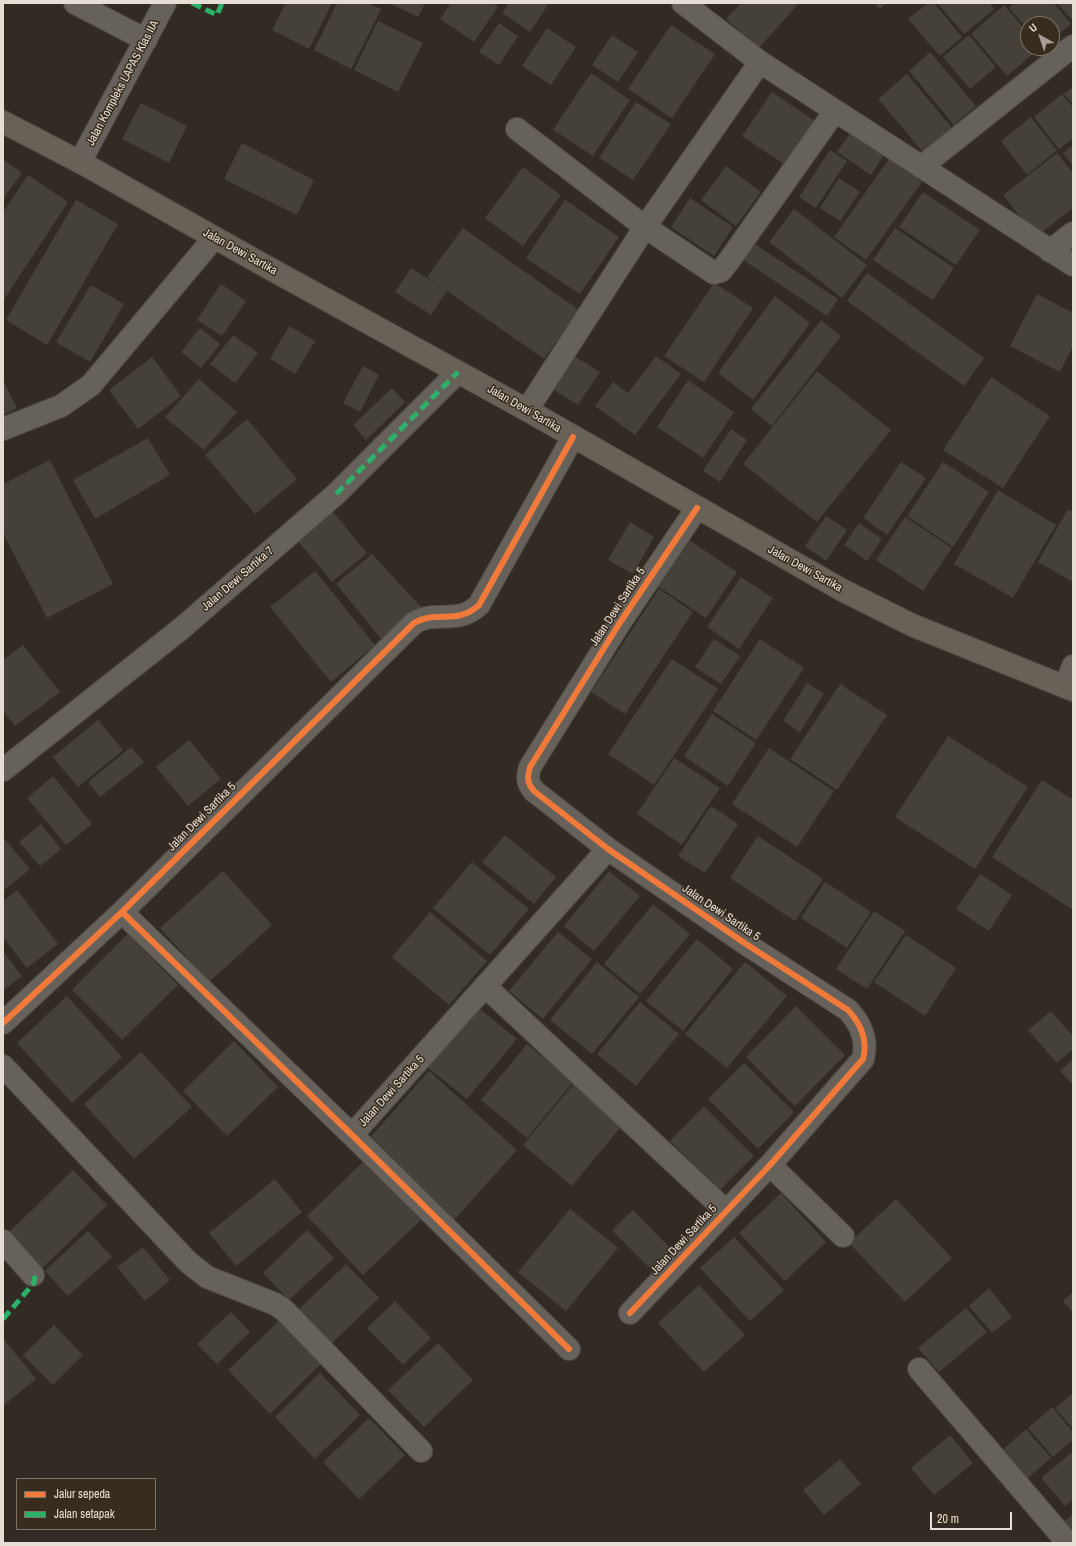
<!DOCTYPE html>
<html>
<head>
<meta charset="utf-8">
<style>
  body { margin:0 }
  #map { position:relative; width:1076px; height:1546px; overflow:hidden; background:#312b23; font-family:"Archivo Narrow",sans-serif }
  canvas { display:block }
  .frame { position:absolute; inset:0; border:4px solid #e6ded5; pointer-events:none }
  .legend { position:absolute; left:16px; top:1478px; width:140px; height:52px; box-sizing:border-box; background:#372c1d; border:1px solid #7d7367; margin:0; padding:5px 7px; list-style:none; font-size:12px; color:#e6ded5 }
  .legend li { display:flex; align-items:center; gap:8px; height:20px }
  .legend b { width:20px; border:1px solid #7d7367 }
  .north { position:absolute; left:1020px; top:16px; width:40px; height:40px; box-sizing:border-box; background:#372c1d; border:1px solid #7d7367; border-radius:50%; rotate:320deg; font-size:11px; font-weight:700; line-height:16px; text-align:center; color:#e6ded5 }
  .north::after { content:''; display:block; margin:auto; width:14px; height:18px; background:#a79f97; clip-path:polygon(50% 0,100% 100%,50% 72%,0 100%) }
  .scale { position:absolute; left:930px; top:1512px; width:82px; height:18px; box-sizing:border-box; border:2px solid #e6ded5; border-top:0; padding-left:5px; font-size:12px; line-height:14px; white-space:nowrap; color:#e6ded5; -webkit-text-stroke:3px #372c1d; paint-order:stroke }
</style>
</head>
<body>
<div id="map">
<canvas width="1076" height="1546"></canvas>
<div class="frame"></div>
<ul class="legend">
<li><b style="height:5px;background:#f17a3a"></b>Jalur sepeda</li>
<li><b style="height:5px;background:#2db169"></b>Jalan setapak</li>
</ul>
<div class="north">U</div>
<div class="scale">20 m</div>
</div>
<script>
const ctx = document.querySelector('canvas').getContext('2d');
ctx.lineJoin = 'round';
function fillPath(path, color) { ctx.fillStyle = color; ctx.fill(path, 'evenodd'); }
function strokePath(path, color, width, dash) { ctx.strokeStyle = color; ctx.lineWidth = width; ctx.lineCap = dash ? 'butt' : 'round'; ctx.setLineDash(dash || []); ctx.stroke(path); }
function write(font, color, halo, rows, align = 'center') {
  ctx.font = font + ' "Archivo Narrow",sans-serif'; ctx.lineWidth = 3; ctx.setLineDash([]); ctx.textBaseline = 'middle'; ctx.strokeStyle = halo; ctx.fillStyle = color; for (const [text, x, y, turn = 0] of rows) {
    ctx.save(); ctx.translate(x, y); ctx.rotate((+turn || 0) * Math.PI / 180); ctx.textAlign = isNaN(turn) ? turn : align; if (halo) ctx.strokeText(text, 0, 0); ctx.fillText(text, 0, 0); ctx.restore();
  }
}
fillPath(new Path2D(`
  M286,3H332L309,49L272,30Z
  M337,3H368L381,9L351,69L314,50Z
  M389,3H425L418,17Z
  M451,3H493L498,7L474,42L440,19Z
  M509,3H549L530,32L502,13Z
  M741,3H799L759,48L726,19Z
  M873,3H886L880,9Z
  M928,3H934L962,37L940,56L908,19Z
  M937,3H990L994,9L964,34Z
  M1014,3H1054L1071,24L1052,40V24H1028V30L1009,8Z
  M1057,3H1073V21Z
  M1004,5L1028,33V48H1040L1007,76L971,34Z
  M378,21L423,43L398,92L354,70Z
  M499,23L518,36L499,65L479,52Z
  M671,25L715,54L672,118L628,89Z
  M547,28L576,47L551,85L522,66Z
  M612,35L638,52L618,82L592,65Z
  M969,35L996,67L970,89L943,57Z
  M930,52L976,106L954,125L909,71Z
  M591,73L630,100L593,156L553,130Z
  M907,74L952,128L923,152L878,99Z
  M1073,87V104L1064,94Z
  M772,92L818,123L788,167L742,136Z
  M1062,94L1073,107V138L1059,149L1034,117Z
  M636,102L671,124L633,180L599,158Z
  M141,103L187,126L169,163L122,139Z
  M1031,117L1057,150L1027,175L1001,141Z
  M851,132L884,155L871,175L837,152Z
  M242,143L314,180L297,215L224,179Z
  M1073,145V166L1063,153Z
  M830,150L847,161L816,208L799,197Z
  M1057,153L1073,173V208L1036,237L1003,195Z
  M3,159L22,173L3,199Z
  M889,159L922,182L866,260L834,237Z
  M726,166L761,192L736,226L701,200Z
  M523,167L561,195L523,246L485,218Z
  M28,175L68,202L3,301V212Z
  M839,178L860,192L840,221L820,208Z
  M923,192L980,230L956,265L899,227Z
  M690,198L733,227L714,256L671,227Z
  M76,200L118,224L47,345L6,320Z
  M565,200L619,237L580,294L526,258Z
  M794,209L867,265L842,298L769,242Z
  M463,228L579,310L544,359L447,291L431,315L395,292L411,268L443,288L427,277Z
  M895,228L954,268L933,300L873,260Z
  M753,243L838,299L827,316L742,259Z
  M867,273L984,358L964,386L847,301Z
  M714,283L753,308L704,382L664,356Z
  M221,284L246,301L222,336L197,320Z
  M91,285L124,304L90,362L56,342Z
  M1037,294L1073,313V346L1060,372L1010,346Z
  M775,296L810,323L753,400L718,373Z
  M821,320L841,336L772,426L751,409Z
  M289,326L315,341L295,374L270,359Z
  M200,328L220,344L201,368L181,352Z
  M233,335L258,353L235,383L210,364Z
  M574,356L600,372L578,405L552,389Z
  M656,356L681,374L635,435L595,406L613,382L628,393Z
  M152,357L181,396L138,429L109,390Z
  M363,366L379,375L360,412L343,403Z
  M817,371L891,430L817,522L743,464Z
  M991,377L1050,416L1003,488L943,450Z
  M199,379L237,412L204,450L165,417Z
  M3,380L17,408L3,415Z
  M688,380L734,412L703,458L657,427Z
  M392,388L405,402L366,440L353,425Z
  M247,419L297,479L255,514L205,455Z
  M731,429L747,440L720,482L703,471Z
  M148,438L170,475L95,519L73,480Z
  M50,460L113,584L47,618L3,533V484Z
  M901,462L926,478L887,535L863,518Z
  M943,462L989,492L953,547L907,516Z
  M998,490L1056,525L1013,598L954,564Z
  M1068,509L1073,512V582L1038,562Z
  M333,512L367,553L332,582L298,541Z
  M826,516L847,530L826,561L805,546Z
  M905,517L952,548L923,591L876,560Z
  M630,522L654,537L633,574L608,560Z
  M859,523L882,539L867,561L844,545Z
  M684,537L737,572L706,618L653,583Z
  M372,554L422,608L383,641L336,584Z
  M315,571L375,645L331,682L270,607Z
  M741,577L773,598L739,649L707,627Z
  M659,589L693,612L625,714L591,692Z
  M714,639L740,656L721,684L695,667Z
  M760,639L804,668L756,740L713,711Z
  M23,645L60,692L15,726L3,711V660Z
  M672,659L718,689L654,785L608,754Z
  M807,683L824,694L800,732L783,721Z
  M840,684L887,715L837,790L790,759Z
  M712,714L756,743L728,786L684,756Z
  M98,720L123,750L78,787L53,757Z
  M948,736L1028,787L975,869L895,817Z
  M189,740L221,779L188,806L156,767Z
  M131,747L144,762L100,797L88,782Z
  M769,748L834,791L797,847L732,804Z
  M674,758L720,788L682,845L637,814Z
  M53,776L92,824L66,845L27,798Z
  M1042,780L1073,800V910L992,857Z
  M711,806L738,824L705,873L678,856Z
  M41,824L61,849L40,866L19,842Z
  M505,835L556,877L534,904L482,862Z
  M758,836L823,879L795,921L730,878Z
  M3,837L30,869L3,891Z
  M472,862L529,909L490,955L433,908Z
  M223,871L272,925L209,982L160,928Z
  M609,871L640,896L594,951L564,926Z
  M980,874L1012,895L989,931L956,909Z
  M825,882L871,912L847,948L801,918Z
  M17,890L58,944L27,968L3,937V901Z
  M653,904L690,934L640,994L604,964Z
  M874,911L905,931L867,989L836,969Z
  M430,912L487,961L449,1005L392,957Z
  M558,932L592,959L543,1019L509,991Z
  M128,934L178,985L122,1040L72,990Z
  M906,935L956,968L925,1016L874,982Z
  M697,939L733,969L683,1031L646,1001Z
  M3,951L22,976L3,991Z
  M597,962L639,997L592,1054L550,1020Z
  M745,962L787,996L727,1068L685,1034Z
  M67,996L122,1057L72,1103L17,1043Z
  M640,1002L679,1034L636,1086L597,1054Z
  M476,1006L517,1039L467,1099L426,1066Z
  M796,1006L845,1055L795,1106L746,1057Z
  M1051,1011L1073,1036V1049L1057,1063L1028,1030Z
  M234,1041L278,1087L227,1136L183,1091Z
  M527,1044L573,1082L527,1138L481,1100Z
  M141,1052L192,1107L134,1159L84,1104Z
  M1073,1059V1085L1060,1071Z
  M744,1063L794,1112L758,1149L708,1099Z
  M429,1071L517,1150L454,1220L366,1142Z
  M575,1082L624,1123L572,1186L523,1145Z
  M704,1106L754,1156L720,1190L670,1141Z
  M365,1160L422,1219L363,1275L307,1216Z
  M73,1170L107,1205L38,1272L4,1237Z
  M275,1179L302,1212L236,1266L209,1233Z
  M781,1193L826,1242L785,1281L739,1233Z
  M896,1199L952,1258L905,1302L849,1243Z
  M570,1209L618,1248L566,1311L518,1272Z
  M633,1210L672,1250L652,1270L612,1230Z
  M307,1230L334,1258L289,1300L263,1273Z
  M88,1231L112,1257L68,1296L45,1271Z
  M734,1237L784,1290L750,1321L700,1268Z
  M143,1247L170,1280L145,1301L117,1267Z
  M346,1264L379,1298L328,1347L295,1313Z
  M699,1285L745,1335L704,1372L658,1323Z
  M989,1288L1012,1317L992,1333L969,1306Z
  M1073,1292V1313L1063,1301Z
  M395,1301L431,1338L403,1365L367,1328Z
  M966,1308L987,1332L939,1372L918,1348Z
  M231,1312L250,1332L217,1364L197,1344Z
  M279,1321L321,1364L270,1414L228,1370Z
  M54,1325L83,1355L53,1385L23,1355Z
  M3,1338L36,1379L3,1406Z
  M438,1343L473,1380L424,1427L388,1390Z
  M320,1373L360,1415L315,1459L275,1417Z
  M1073,1393V1429L1055,1408Z
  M1052,1407L1073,1432V1440L1053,1457L1028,1428Z
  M369,1418L405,1455L359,1499L323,1462Z
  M1026,1429L1051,1458L1023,1482L999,1453Z
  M950,1435L973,1463L934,1495L911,1468Z
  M1071,1453L1073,1455V1499L1065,1506L1041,1478Z
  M840,1459L861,1484L824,1515L803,1490Z
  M1073,1514V1541L1060,1525Z`), '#45403a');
const minor = new Path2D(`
  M75,3L146,40
  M683,3L760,62L1073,265
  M517,129L645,227L714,273L721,271L728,262L835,111
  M80,162L165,3
  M921,167L1073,46
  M1050,251L1073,233
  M527,410L645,227L760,62
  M3,429L61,406L91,385L214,238
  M1065,687L1073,666
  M3,770L182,628L336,494L458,372
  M122,912L352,1135L569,1349
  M485,986L726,1211
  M3,1023L122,912L414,623C438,609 456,626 479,605L573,437
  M3,1066L188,1262L207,1277L275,1304L284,1310L421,1451
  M352,1135L608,849
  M770,1165L843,1236
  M3,1241L33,1275
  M630,1313L770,1165L863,1059C868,1040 861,1024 848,1010L746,944L608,849L534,791C527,783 527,777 530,767L619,624L697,508
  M919,1369L1068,1543`);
const major = new Path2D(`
  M3,122L80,162L267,267L527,410L842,590L912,625L1073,690`);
strokePath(minor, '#4d4841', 24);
strokePath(major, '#4d4841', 24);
strokePath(minor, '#66615a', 22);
strokePath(major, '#686157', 22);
strokePath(new Path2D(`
  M192,3L217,15L222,3
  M336,494L458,372
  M3,1319L33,1284L35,1279L33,1275`), '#2db169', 5, [10, 5]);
strokePath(new Path2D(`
  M122,912L352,1135L569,1349
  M3,1023L122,912L414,623C438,609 456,626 479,605L573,437
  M630,1313L770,1165L863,1059C868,1040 861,1024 848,1010L746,944L608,849L534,791C527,783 527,777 530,767L619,624L697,508`), '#f17a3a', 6);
write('12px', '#e6ded5', '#372c1d', [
  ["Jalan Kompleks LAPAS Klas IIA",123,83,-62],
  ["Jalan Dewi Sartika",240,252,29],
  ["Jalan Dewi Sartika",524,409,30],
  ["Jalan Dewi Sartika",805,569,29],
  ["Jalan Dewi Sartika 7",238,579,-41],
  ["Jalan Dewi Sartika 5",618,607,-57],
  ["Jalan Dewi Sartika 5",202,817,-45],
  ["Jalan Dewi Sartika 5",721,913,34],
  ["Jalan Dewi Sartika 5",392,1091,-48],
  ["Jalan Dewi Sartika 5",684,1240,-47]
]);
</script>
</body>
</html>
